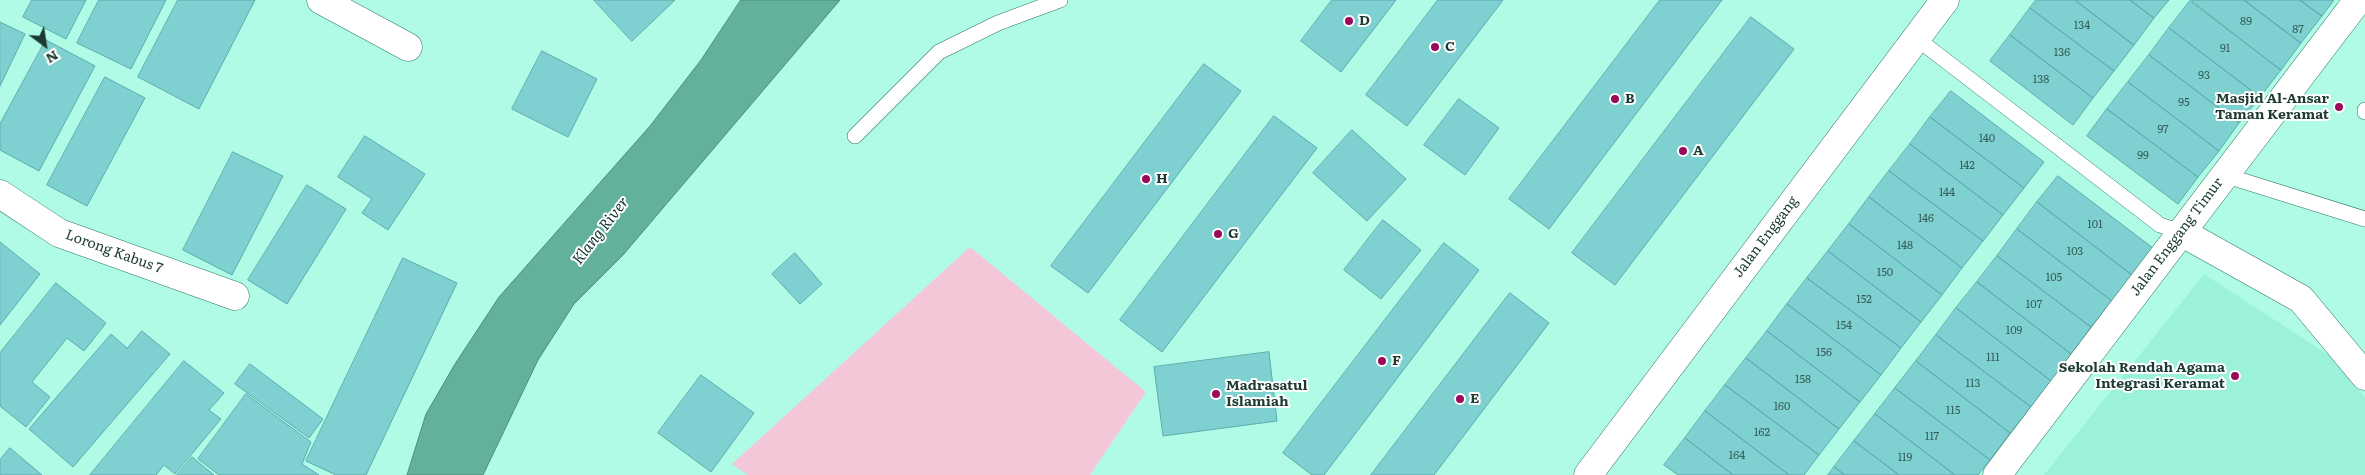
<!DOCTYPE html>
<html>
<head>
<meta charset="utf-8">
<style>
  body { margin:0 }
  #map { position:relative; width:2365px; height:475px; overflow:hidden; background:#b0fbe6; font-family:Literata,serif }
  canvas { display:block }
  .north { position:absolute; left:20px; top:20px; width:50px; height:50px; -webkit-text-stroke:4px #fff; paint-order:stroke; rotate:149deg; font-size:14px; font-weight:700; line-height:20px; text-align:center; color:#1c3b33 }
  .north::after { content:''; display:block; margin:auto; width:18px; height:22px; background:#1c3b33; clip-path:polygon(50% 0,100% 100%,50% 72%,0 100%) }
</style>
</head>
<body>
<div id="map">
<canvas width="2365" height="475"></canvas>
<div class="north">N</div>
</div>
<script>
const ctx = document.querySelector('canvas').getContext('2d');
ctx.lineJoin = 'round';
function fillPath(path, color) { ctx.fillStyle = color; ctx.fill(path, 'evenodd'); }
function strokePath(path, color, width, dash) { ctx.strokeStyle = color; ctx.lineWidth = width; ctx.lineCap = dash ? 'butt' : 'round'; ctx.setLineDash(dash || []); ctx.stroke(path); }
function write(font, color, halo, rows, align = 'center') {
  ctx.font = font + ' Literata,serif'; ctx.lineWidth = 4; ctx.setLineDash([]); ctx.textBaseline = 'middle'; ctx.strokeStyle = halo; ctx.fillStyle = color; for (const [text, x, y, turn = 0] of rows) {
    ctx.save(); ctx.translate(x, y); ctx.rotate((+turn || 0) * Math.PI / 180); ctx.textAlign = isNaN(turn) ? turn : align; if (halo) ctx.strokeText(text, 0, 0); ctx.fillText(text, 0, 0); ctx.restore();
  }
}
fillPath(new Path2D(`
  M2204,274L2330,356L2365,397V475H2044Z`), '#9bf1da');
fillPath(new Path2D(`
  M970,247L1146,392L1090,475H748L732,464Z`), '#f3c7d7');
const water = new Path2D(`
  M741,0H840L623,255L574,304L538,360L483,475H407L426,414L455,364L499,297L650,126L701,60Z`);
fillPath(water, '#62b19c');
strokePath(water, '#4d8e7c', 1);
const building = new Path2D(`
  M32,0H86L66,39L23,17Z
  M99,0H166L131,69L77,43Z
  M178,0H255L199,109L138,77Z
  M594,0H675L632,41Z
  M1332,0H1396L1341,72L1301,41Z
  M1438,0H1503L1407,126L1366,95Z
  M1660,0H1722L1549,229L1509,199Z
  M2036,0H2075L2134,45L2114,71L2030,8Z
  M2075,0H2130L2154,18L2134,45Z
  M2130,0H2169L2154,18Z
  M2191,0H2244L2301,43L2281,70Z
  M2244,0H2300L2322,16L2301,43Z
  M2300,0H2334L2322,16Z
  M2190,1L2281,70L2260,97L2169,28Z
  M2030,8L2114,71L2093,98L2010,35Z
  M1751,17L1794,49L1615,285L1572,253Z
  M0,22L25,34L0,86Z
  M2169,28L2260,97L2239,123L2149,55Z
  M2010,35L2093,98L2073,125L1990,61Z
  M46,40L95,66L39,171L0,150V124Z
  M542,51L597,79L568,137L512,109Z
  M2149,55L2239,123L2219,151L2128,82Z
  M1204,64L1241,91L1088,293L1051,266Z
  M105,77L145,98L87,206L47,185Z
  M2128,82L2219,151L2198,177L2107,109Z
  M1951,91L2044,162L2024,188L1930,117Z
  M1459,99L1499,128L1465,175L1424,145Z
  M2107,109L2198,177L2178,204L2087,136Z
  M1274,116L1317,148L1162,352L1120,320Z
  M1930,117L2024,188L2003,215L1910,144Z
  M1352,130L1406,179L1367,221L1313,173Z
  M365,136L425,174L388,230L362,213L372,199L338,177Z
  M1910,144L2003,215L1983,241L1889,171Z
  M233,152L283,176L232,275L183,250Z
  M1889,171L1983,241L1962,268L1869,197Z
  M2058,176L2153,248L2132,275L2037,202Z
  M307,185L346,209L287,304L248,280Z
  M1869,197L1962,268L1942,295L1849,224Z
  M2037,202L2132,275L2112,301L2017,229Z
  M1383,220L1421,250L1381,299L1344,270Z
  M1849,224L1942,295L1921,322L1828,251Z
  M2017,229L2112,301L2091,327L1997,256Z
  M0,242L40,274L0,325Z
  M1444,243L1479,270L1324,475H1312L1283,453Z
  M1828,251L1921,322L1901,348L1807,278Z
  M795,253L822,284L800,304L772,274Z
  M1997,256L2091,327L2071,354L1977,282Z
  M403,258L457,283L366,475H336L306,461Z
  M1807,278L1901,348L1881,375L1787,304Z
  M1977,282L2071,354L2051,381L1956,308Z
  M56,283L106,323L84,351L67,338L32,382L50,397L26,427L0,406V353Z
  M1510,293L1549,323L1434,475H1371Z
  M1787,304L1881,375L1860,402L1767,331Z
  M1956,308L2051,381L2031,407L1936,335Z
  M142,331L170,354L73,467L29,429L111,334L127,348Z
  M1767,331L1860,402L1839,429L1746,358Z
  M1936,335L2031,407L2010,433L1916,361Z
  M1269,352L1277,421L1163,436L1154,367Z
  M1746,358L1839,429L1819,455L1725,385Z
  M184,361L224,393L209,410L221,419L175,474L164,465L156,475H90Z
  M1916,361L2010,433L1990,460L1895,388Z
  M250,364L323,419L309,438L235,384Z
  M701,375L754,413L711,472L658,433Z
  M1725,385L1819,455L1804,475H1789L1705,411Z
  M1895,388L1990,460L1978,475H1955L1875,414Z
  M246,394L311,442L302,464L319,475H219L198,459Z
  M1705,411L1789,475H1733L1685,438Z
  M1875,414L1955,475H1899L1854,441Z
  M1685,438L1733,475H1678L1664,465Z
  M1854,441L1899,475H1845L1834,467Z
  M10,448L42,475H0V460Z
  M192,457L214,475H177Z
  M1834,467L1845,475H1828Z`);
fillPath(building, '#7fd0d0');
strokePath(building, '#5bacac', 1);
const service = new Path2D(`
  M1916,38L2160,225L2181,232
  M2365,110V112
  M855,136L939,52L998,23L1060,0
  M2224,175L2365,219`);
const minor = new Path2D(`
  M321,0L408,47
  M0,194L59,233L235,296
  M2181,232L2301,299L2365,376
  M1997,475L2358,0`);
const secondary = new Path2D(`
  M1588,475L1945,0`);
strokePath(service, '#2d7968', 16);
strokePath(minor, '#2d7968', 29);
strokePath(secondary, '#2d7968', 29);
strokePath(service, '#fff', 15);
strokePath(minor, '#fff', 28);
strokePath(secondary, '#fff', 28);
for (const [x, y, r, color] of [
  [1349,21,5,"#9a095a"],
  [1435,47,5,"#9a095a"],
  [1615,99,5,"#9a095a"],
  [2339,107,5,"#9a095a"],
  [1683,151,5,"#9a095a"],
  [1146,179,5,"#9a095a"],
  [1218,234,5,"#9a095a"],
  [1382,361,5,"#9a095a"],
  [2235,376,5,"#9a095a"],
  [1216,394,5,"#9a095a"],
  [1460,399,5,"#9a095a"]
]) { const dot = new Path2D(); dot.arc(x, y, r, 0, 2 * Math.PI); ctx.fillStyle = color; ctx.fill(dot); strokePath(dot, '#fff', 2); }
write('11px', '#35605a', null, [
  ["89",2246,22],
  ["134",2082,26],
  ["87",2298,30],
  ["91",2225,49],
  ["136",2062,53],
  ["93",2204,76],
  ["138",2041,80],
  ["95",2184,103],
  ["97",2163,130],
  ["140",1987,139],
  ["99",2143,156],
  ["142",1967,166],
  ["144",1947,193],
  ["146",1926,219],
  ["101",2095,225],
  ["148",1905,246],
  ["103",2075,252],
  ["150",1885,273],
  ["105",2054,278],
  ["152",1864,300],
  ["107",2034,305],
  ["154",1844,326],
  ["109",2014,331],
  ["156",1824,353],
  ["111",1993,358],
  ["158",1803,380],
  ["113",1973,384],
  ["160",1782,407],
  ["115",1953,411],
  ["162",1762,433],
  ["117",1932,437],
  ["164",1737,456],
  ["119",1905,458]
]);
write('bold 14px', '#1c3b33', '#fff', [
  ["D",1359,21],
  ["C",1445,47],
  ["B",1625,99],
  ["Masjid Al-Ansar",2329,99,"right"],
  ["Taman Keramat",2329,115,"right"],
  ["A",1693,151],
  ["H",1156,179],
  ["G",1228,234],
  ["F",1392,361],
  ["Sekolah Rendah Agama",2225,368,"right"],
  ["Integrasi Keramat",2225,384,"right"],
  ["Madrasatul",1226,386],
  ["Islamiah",1226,402],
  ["E",1470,399]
], 'left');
write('14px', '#1c3b33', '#fff', [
  ["Jalan Enggang",1766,237,-53],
  ["Jalan Enggang Timur",2177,237,-53],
  ["Lorong Kabus 7",114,252,20]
]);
write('italic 15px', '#0e342b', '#fff', [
  ["Klang River",601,231,-52]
]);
</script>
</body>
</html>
